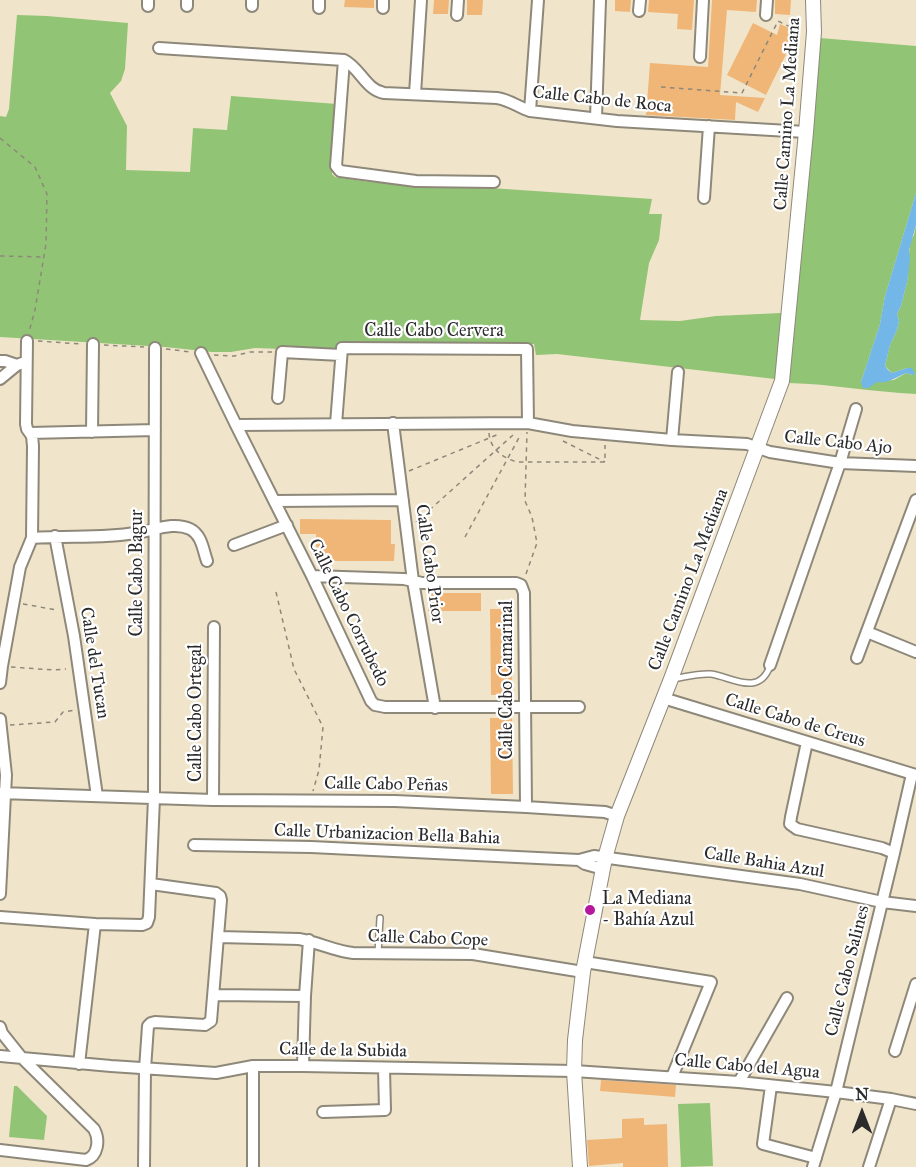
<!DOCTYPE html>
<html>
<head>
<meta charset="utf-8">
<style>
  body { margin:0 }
  #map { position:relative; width:916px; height:1167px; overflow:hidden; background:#f0e5ca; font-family:"IM FELL Great Primer",serif }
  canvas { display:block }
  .north { position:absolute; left:832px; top:1083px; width:60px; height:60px; -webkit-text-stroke:4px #fff; paint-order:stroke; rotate:0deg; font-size:16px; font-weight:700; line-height:24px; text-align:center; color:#2b2b2b }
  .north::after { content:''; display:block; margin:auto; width:21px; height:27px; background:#2b2b2b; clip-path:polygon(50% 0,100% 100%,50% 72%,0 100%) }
</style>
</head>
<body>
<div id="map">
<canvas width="916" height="1167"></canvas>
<div class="north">N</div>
</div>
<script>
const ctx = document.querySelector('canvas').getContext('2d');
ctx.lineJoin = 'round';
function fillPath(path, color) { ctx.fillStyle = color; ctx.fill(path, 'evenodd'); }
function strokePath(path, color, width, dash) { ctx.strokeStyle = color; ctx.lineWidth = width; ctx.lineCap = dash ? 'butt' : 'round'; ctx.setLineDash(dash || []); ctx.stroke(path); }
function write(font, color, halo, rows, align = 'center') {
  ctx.font = font + ' "IM FELL Great Primer",serif'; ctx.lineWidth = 4.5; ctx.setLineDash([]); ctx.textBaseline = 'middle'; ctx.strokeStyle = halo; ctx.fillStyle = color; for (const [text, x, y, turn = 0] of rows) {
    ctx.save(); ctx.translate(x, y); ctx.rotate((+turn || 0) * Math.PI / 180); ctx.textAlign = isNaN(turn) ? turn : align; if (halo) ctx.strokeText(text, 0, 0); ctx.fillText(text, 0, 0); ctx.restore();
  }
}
fillPath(new Path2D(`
  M17,15L47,16L128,23L125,69L121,81L110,93L127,126L126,170L190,172L193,128L227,130L231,96L337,104L332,167V174L335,177L370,182L476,187L652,199L649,214H662L659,240L649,263L640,320L680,321L716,316L781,313L775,379L557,354L536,355L534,344H337L336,351L255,348L231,352H212L165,347L0,337V116L6,117L9,109Z
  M820,38L916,46V193L885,296L880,324L861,382L894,380L906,373L913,375L912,369L907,368L892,373L885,366L890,345L897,330L899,321L897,314L901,306L907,282L910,242L914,235L916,225V394C873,392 831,384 789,383L791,348Z
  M14,1086H17L47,1116L44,1140L9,1137Z
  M710,1103L713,1166L681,1167L678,1104Z`), '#91c475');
fillPath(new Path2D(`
  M916,193V225L909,250L910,259L907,282L901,306L897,314L899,321L897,330L890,345L885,366L888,370L892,373L907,368H912L915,374L913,375L906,373C896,377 888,384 877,382L868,388H863L861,382L880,324L885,296Z`), '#72b7e8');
fillPath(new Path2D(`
  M345,0H374V8L344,7Z
  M434,0H449L448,14H433Z
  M467,0H483L482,15H467Z
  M615,0H631L630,12L615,11Z
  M649,0H694L692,30L677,29L678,14L648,12Z
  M712,0H757L756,12L727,10L720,95L765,98L758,112L736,102L735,120L646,115L650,63L708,67Z
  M775,0H791L790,15L775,14Z
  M753,23L777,35L780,24L797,32L766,95L727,75Z
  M300,519L391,520V544H395L394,561H316V534H300Z
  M428,593H481V611H428Z
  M490,609H511L512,694L491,695Z
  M490,718H512L513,794H491Z
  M601,1080L676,1085L675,1097L600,1091Z
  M644,1118V1125L667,1124L668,1167H623V1163L589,1166L587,1140L622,1138V1119Z`), '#efb677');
const service = new Path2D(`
  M672,679C685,677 698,673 711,674C732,677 759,697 770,666
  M378,953L380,918`);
const minor = new Path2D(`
  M187,0V6
  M319,0V8
  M148,6V0
  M252,6V0
  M383,8V0
  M639,11L640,0
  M457,15L458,0
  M766,15L767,0
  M159,48L344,60C360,68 366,90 384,93L497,98C510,100 518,107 530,111L617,121L806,132
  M700,57L703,0
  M344,60L336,166L340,171L416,181L494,182
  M415,94L421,0
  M530,111L538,0
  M596,118L600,0
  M704,198L709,126
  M201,353L236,425L312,576L371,701L375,705L385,707H579
  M0,361H5L17,365
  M0,379L17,365L25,362
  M278,398L282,352L341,355
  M393,423L413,581L435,708
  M528,423L572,431L672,440L747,444L770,452L840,463L916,466
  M236,425L528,423L527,349L342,348L336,424
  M92,432L93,344
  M30,433L155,430
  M672,440L678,372
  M275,501L403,500
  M55,536L74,636L97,796
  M32,538C66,535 102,539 135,533C153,531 173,521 190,529C202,535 203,550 207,561
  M234,545L287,525
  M312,576L404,579L422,583H516L521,585L524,593L526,807
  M867,632L916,652
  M857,658L916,500
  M770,665L840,463L856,409
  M0,683L2,666L20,567L32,538L33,446L32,436L27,429L26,424L27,341
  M663,698L916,775
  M0,719L6,775L0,894
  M807,742L791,817L790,824L797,829L882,848L894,853
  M0,793L213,800L395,801L526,807L605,812L617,816
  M213,800L214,627
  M194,845L311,847L579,860L594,856L800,884L882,902L916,906
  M579,860L585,864L603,869
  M0,917L95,924L142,925L147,923L149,917L154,798L155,348
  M219,937L299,939C318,942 334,951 353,953L473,954L583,972
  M585,962L711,982L672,1077
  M214,995L305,996
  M0,1027L2,1033L22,1058L94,1129C100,1140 98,1156 86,1160L0,1150
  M895,1051L916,984
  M0,1056L111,1066L216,1073L253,1066H303L574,1071L739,1082L836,1092L891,1099L916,1104
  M79,1064L95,924
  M253,1066V1167
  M303,1066L305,996L309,940
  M739,1082L787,998
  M771,1086L763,1144L816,1158
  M323,1112L385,1110L384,1068
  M144,1167L145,1069L148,1026L151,1023L155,1022L205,1025L211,1021L221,900L220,896L216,893L151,884
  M813,1167L836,1092L894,853L912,774
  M869,1167L891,1099`);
const tertiary = new Path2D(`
  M580,1167L574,1071L575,1040L583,972L605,858L617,816L671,679L782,381L806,132L814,32L813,0`);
strokePath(service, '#8e887a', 8);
strokePath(minor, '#8e887a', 14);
strokePath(tertiary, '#8e887a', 16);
strokePath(new Path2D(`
  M661,87L742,93L778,21L796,30
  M0,138L35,167L47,194L46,244L35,310L29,332
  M0,256L44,257
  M38,341L81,344
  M104,345L144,347
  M166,349L191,352
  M214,355L234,356L250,352H272
  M489,433C490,449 503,458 517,462H605V445
  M563,441L605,462
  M409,471L499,434
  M416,522L513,435
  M465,537L521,434
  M526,574L537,543L532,517L525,501L527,432
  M276,592L294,669L323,727L319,770L313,791
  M23,604L57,610
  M11,667L54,670L66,669
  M10,725L55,722L63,712L75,710`), '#8e887a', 1.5, [4.5, 4.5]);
strokePath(service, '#fff', 5);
strokePath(minor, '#fff', 10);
strokePath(tertiary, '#fff', 14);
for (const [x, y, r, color] of [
  [590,910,6,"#b5179e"]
]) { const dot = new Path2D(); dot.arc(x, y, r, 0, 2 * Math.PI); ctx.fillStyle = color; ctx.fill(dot); strokePath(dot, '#fff', 2); }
write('18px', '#2b2b2b', '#fff', [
  ["Calle Cabo de Roca",602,100,6],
  ["Calle Camino La Mediana",788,114,-86],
  ["Calle Cabo Cervera",434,332],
  ["Calle Cabo Ajo",838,443,6],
  ["Calle Cabo Prior",429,564,82],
  ["Calle Cabo Bagur",138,573,-90],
  ["Calle Camino La Mediana",689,580,-69],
  ["Calle Cabo Corrubedo",348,613,64],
  ["Calle del Tucan",94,663,81],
  ["Calle Cabo Camarinal",508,680,-90],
  ["Calle Cabo Ortegal",197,713,-90],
  ["Calle Cabo de Creus",795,721,17],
  ["Calle Cabo Peñas",386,785,1],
  ["Calle Urbanizacion Bella Bahia",387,835,2],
  ["Calle Bahia Azul",764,863,9],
  ["Calle Cabo Cope",428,939,2],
  ["Calle Cabo Salines",848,971,-76],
  ["Calle de la Subida",343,1051,1],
  ["Calle Cabo del Agua",747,1067,5]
]);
write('18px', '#2b2b2b', '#fff', [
  ["La Mediana",602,900],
  ["- Bahía Azul",602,921]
], 'left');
</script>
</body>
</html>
